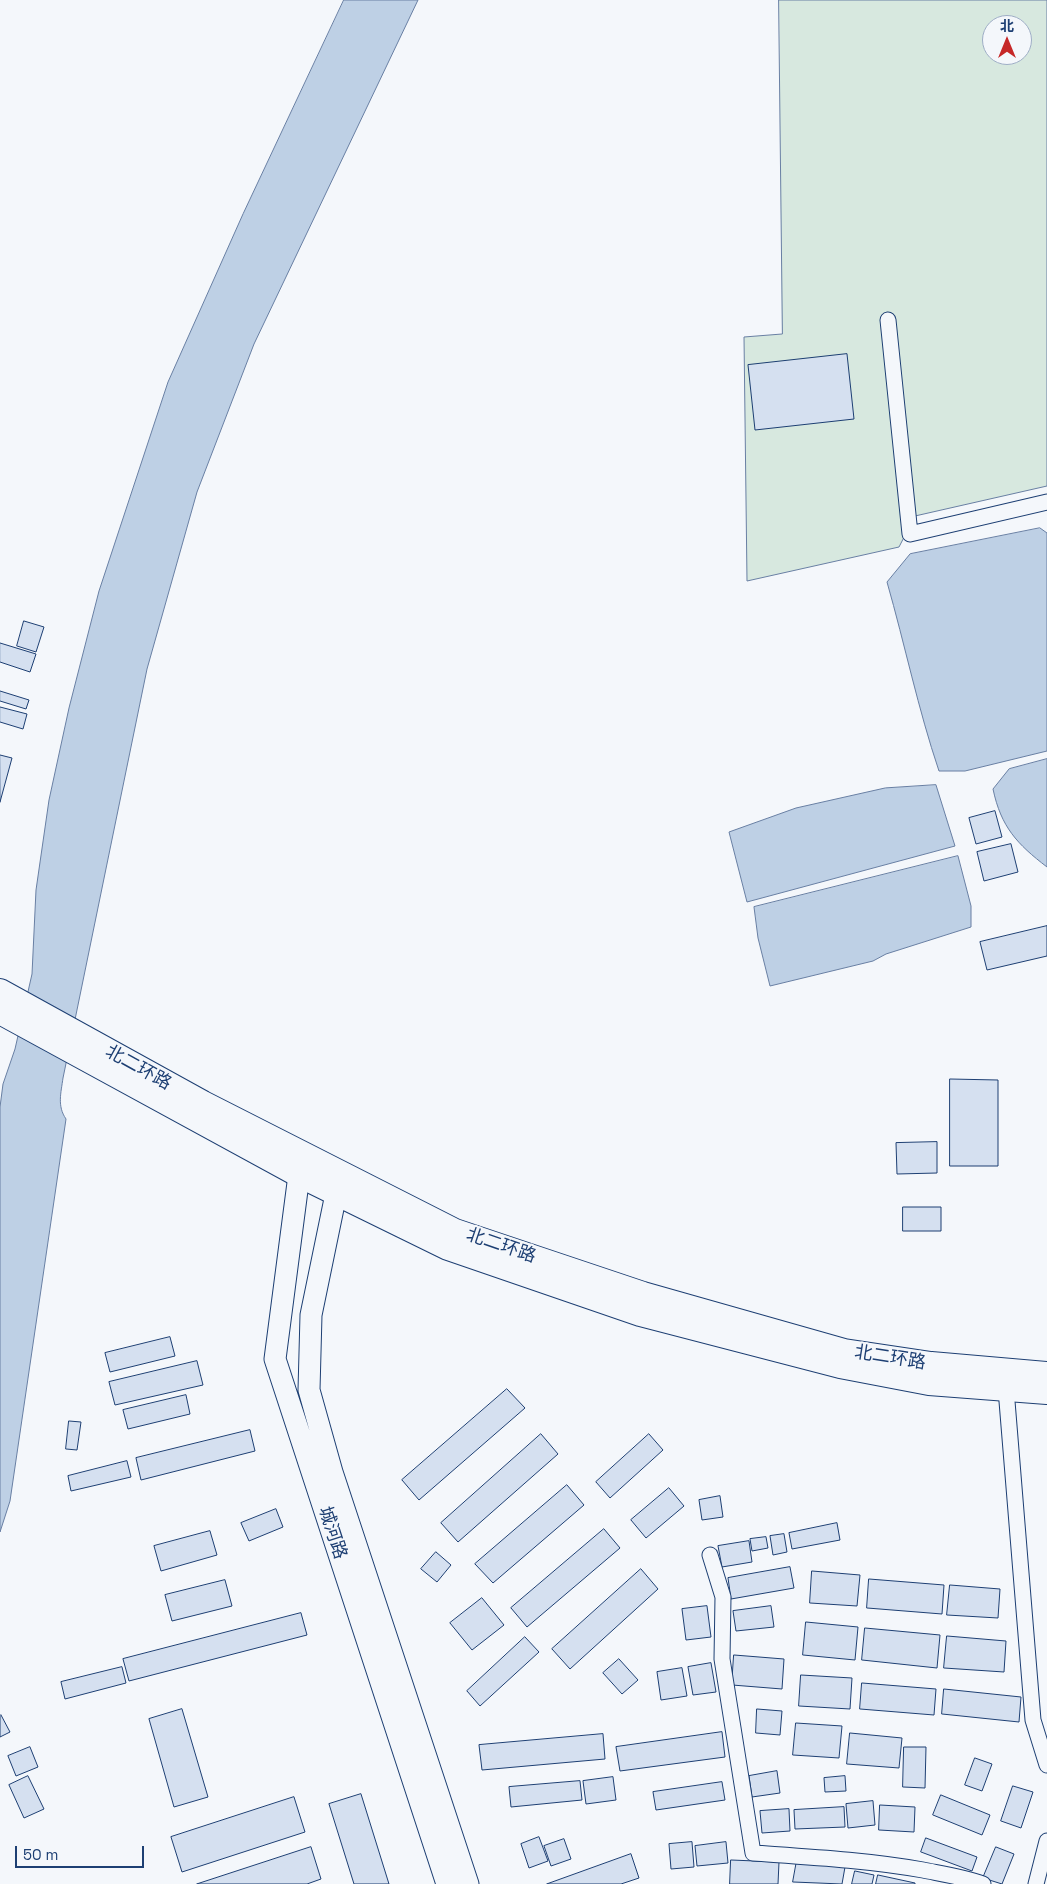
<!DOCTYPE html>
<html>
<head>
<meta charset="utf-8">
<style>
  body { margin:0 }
  #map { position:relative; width:1047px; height:1884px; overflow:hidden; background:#f4f7fb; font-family:"Space Grotesk","Noto Sans SC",sans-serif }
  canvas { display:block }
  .north { position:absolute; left:982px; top:15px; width:50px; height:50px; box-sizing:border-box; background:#f4f7fb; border:1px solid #9eadc5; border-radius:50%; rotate:0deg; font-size:14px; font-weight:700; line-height:20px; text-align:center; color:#1d3f73 }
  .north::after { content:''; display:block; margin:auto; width:18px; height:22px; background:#c62828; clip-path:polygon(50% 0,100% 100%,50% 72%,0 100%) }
  .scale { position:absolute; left:15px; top:1846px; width:129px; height:22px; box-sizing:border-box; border:2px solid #1d3f73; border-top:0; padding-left:6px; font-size:15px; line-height:18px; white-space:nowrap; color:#1d3f73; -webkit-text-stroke:4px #f4f7fb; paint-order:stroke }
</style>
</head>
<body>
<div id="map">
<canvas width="1047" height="1884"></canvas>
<div class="north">北</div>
<div class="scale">50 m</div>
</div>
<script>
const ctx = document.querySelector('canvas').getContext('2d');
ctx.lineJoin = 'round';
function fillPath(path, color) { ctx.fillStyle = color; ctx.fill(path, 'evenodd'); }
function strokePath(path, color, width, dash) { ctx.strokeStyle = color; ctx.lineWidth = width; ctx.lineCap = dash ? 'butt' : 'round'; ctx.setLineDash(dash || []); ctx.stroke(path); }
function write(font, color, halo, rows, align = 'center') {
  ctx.font = font + ' "Space Grotesk","Noto Sans SC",sans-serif'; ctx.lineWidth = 4; ctx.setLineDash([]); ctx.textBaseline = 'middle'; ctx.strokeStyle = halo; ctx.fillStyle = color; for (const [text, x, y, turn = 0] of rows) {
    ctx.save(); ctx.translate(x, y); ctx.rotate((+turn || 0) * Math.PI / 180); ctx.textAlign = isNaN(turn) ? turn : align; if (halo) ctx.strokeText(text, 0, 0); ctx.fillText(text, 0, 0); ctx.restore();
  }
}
const green = new Path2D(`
  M779,0H1047V486L915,516L899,547L747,581L744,337L782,334ZM992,25H1022V55H992Z`);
fillPath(green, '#d7e8df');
strokePath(green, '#687fa3', 1);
const water = new Path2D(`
  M344,0H418L254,344L197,492L147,669L63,1078C61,1093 57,1106 66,1119L10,1501L0,1532V1107L3,1084L15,1049L32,974L36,890L49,800L69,708L99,591L168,382L243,214Z
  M1040,528L1047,533V751L965,771H939C918,709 905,645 887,582L910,554Z
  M1047,759V867C1017,844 1001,827 993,789L1009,769Z
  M936,785L955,846L747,902L729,832L796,808L885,788Z
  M958,856L971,906V927L886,954L873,961L770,986L758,938L754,907Z`);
fillPath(water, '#bed0e5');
strokePath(water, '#687fa3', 1);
const building = new Path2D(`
  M847,354L854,419L755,430L748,365Z
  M24,621L44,627L36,652L17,646Z
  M0,643L36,654L30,672L0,662Z
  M0,691L29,700L26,709L0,701Z
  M0,707L27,714L23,729L0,722Z
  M0,755L12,758L0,802Z
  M995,811L1002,837L976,844L969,818Z
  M1011,844L1018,872L984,881L977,852Z
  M1047,926V956L987,970L980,942Z
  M950,1079L998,1080V1166H950Z
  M937,1142V1173L897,1174L896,1143Z
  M903,1207H941V1231H903Z
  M170,1337L175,1356L110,1372L105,1353Z
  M197,1361L203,1385L115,1405L109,1382Z
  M507,1389L525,1408L419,1500L402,1480Z
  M186,1395L190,1414L128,1429L123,1410Z
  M69,1421L81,1422L77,1450L66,1449Z
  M250,1430L255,1451L141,1480L136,1458Z
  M541,1434L558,1454L458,1542L441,1523Z
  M649,1434L663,1450L610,1498L596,1482Z
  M127,1461L131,1477L71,1491L68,1476Z
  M567,1485L584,1505L493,1583L475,1564Z
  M669,1488L684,1506L646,1538L631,1520Z
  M720,1496L723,1517L702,1520L699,1500Z
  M276,1509L283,1527L249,1541L241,1523Z
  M837,1523L840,1540L792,1549L789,1533Z
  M604,1529L620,1548L527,1627L511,1608Z
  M210,1531L217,1555L161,1571L154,1546Z
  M784,1534L787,1552L773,1555L770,1536Z
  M766,1537L768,1548L752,1551L750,1539Z
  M749,1541L752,1562L722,1567L718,1546Z
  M436,1552L451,1565L437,1582L421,1569Z
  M790,1567L794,1588L731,1599L728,1578Z
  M641,1569L658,1589L570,1669L552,1649Z
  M812,1571L860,1575L857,1606L810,1603Z
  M869,1579L944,1585L942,1614L867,1608Z
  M225,1580L232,1606L172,1621L165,1595Z
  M950,1585L1000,1589L998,1618L947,1615Z
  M482,1598L504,1625L472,1650L450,1623Z
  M707,1606L711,1637L686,1640L682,1609Z
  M771,1606L774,1627L736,1631L733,1611Z
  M301,1613L307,1635L129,1681L123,1659Z
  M806,1622L858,1627L855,1660L803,1655Z
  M865,1628L940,1635L937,1668L862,1660Z
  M947,1636L1006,1641L1004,1672L944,1668Z
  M525,1637L539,1652L480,1706L467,1691Z
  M734,1655L784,1659L782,1689L732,1685Z
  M619,1659L638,1680L622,1694L603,1673Z
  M711,1663L716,1692L693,1695L688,1667Z
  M122,1667L126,1683L65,1699L61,1682Z
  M682,1668L687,1696L661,1700L657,1672Z
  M801,1675L852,1678L850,1709L799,1706Z
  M862,1683L936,1689L934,1715L860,1709Z
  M944,1689L1021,1697L1019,1722L942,1714Z
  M182,1709L208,1797L174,1807L149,1719Z
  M757,1709L782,1711L780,1735L756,1733Z
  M1,1715L10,1732L0,1737V1716Z
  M796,1723L842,1726L839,1758L793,1755Z
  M722,1732L725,1757L620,1771L616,1747Z
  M850,1733L902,1738L899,1768L847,1764Z
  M603,1734L605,1759L482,1770L479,1745Z
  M30,1747L38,1767L16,1776L8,1756Z
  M904,1747H926L925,1788L903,1787Z
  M975,1758L992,1764L982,1791L965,1785Z
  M777,1771L780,1793L752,1797L749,1776Z
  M28,1776L44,1809L24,1818L9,1785Z
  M845,1776L846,1791L825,1792L824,1778Z
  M613,1777L616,1800L586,1804L583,1781Z
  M580,1781L582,1800L511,1807L509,1787Z
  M722,1782L725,1800L656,1810L653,1792Z
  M1013,1786L1033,1792L1021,1828L1001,1821Z
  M361,1794L389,1884H354L329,1804Z
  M941,1795L990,1815L982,1835L933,1815Z
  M294,1797L305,1832L182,1872L171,1837Z
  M873,1801L875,1825L848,1828L846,1804Z
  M880,1805L915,1807L914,1832L879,1830Z
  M844,1807L845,1827L795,1829L794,1810Z
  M789,1809L790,1831L762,1833L760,1811Z
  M539,1837L548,1861L529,1868L521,1844Z
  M926,1838L977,1857L972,1871L921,1852Z
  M564,1839L571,1859L551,1866L544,1846Z
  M692,1842L694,1867L671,1869L669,1844Z
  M726,1842L728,1863L697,1866L695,1846Z
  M311,1847L321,1879L307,1884H197Z
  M996,1847L1014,1854L1002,1884L983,1878Z
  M631,1854L639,1878L621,1884H547Z
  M731,1860L779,1862L778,1884H730Z
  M797,1860L845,1867L842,1884L793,1882Z
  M855,1871L874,1875L872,1884H852Z
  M878,1875L915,1883V1884H876Z`);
fillPath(building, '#d5e0f0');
strokePath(building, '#1d3f73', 1);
const street = new Path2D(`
  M888,320L910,534L1047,502
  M1006,1389L1033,1720L1047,1765
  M710,1555L723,1597L722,1659L753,1853C810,1857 867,1860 923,1870C943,1874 963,1877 983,1884
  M1036,1884L1047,1841`);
const secondary = new Path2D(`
  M299,1175L275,1359L447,1884
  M336,1194L311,1315L309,1390L332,1472L468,1884`);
const primary = new Path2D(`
  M0,991L203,1103L455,1231L643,1294L844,1351L931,1364L1047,1374
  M0,1012L299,1175L448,1248L640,1314L840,1366L929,1383L1047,1392`);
strokePath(street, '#1d3f73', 17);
strokePath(secondary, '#1d3f73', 23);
strokePath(primary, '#1d3f73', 26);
strokePath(street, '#f4f7fb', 15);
strokePath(secondary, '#f4f7fb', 21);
strokePath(primary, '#f4f7fb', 24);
write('18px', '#1d3f73', '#f4f7fb', [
  ["北二环路",138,1068,29],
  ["北二环路",501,1246,19],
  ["北二环路",890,1358,9],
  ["城河路",332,1533,72]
]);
</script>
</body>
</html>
